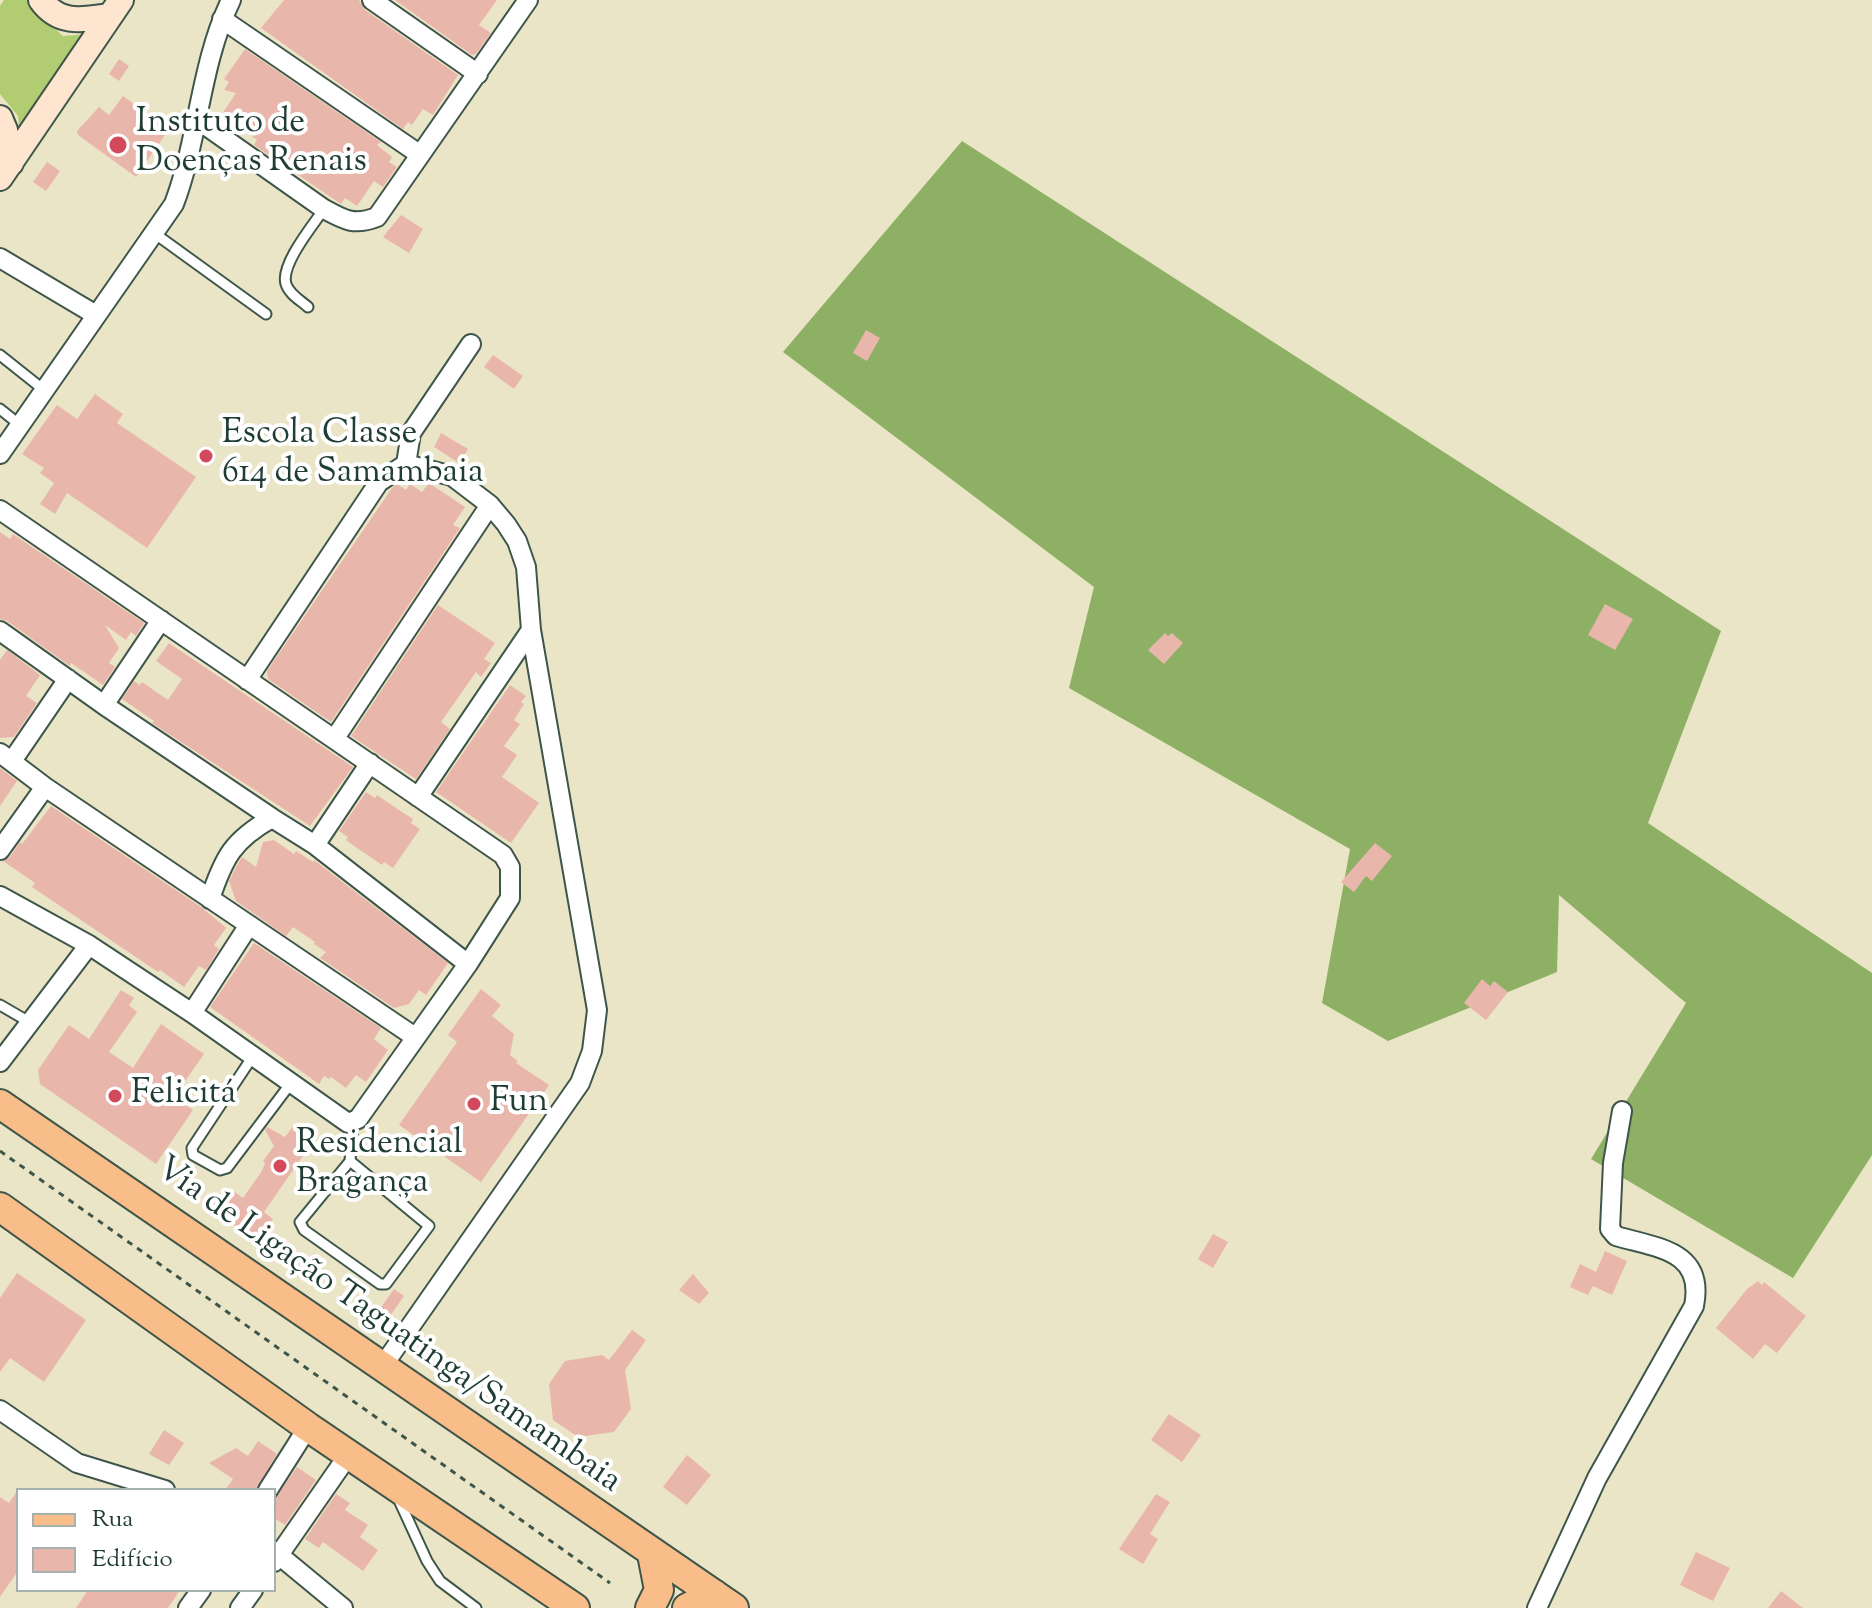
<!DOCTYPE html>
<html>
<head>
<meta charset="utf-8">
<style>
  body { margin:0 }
  #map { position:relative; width:1872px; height:1608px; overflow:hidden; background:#ebe5c7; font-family:"Sorts Mill Goudy",serif }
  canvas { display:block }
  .legend { position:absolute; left:16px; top:1488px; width:260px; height:104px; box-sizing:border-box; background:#fff; border:2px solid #a5b1ae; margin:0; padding:10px 14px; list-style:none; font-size:24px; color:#1f3d34 }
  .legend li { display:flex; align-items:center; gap:16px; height:40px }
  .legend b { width:40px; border:2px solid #a5b1ae }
</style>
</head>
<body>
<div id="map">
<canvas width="1872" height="1608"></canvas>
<ul class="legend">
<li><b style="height:10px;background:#f9bd89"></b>Rua</li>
<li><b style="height:22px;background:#e9b6ac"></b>Edifício</li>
</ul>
</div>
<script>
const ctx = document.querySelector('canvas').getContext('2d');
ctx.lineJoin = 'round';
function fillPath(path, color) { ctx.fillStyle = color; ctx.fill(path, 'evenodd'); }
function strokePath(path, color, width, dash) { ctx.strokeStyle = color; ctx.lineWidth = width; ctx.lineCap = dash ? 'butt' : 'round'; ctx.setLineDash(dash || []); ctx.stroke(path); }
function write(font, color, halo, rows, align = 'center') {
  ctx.font = font + ' "Sorts Mill Goudy",serif'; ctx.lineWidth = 8; ctx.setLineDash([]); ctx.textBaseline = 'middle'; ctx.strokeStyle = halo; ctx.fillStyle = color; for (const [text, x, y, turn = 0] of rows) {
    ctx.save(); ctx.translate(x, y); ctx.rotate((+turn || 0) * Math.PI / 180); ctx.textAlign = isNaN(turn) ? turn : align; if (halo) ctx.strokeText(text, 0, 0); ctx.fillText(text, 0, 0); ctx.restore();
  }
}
fillPath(new Path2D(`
  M4,0H29L31,7L63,36L89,34L20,137L18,116L0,94V6Z`), '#b2cc72');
fillPath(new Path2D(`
  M962,141L1721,631L1648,823L1872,973V1155L1793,1278L1591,1159L1686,1003L1559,895L1557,972L1388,1041L1322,1003L1350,849L1069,688L1094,587L783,352Z`), '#8db064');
fillPath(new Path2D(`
  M284,0H359L365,10L458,75L433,115L423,109L412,125L408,122L403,129L261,28Z
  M395,0H497L479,25L491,33L476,54L472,55Z
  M245,49L381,142L377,145L392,157L389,162L397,167L383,187L374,181L357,206L345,198L341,204L254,145L257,140L222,114L236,93L224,90L229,82L224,79Z
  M119,59L129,66L119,81L109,74Z
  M123,96L169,129L136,177L78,135L77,131L99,107L109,115Z
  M47,162L60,171L46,191L33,182Z
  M401,215L423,229L409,253L383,237Z
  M866,330L880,338L867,361L853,353Z
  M493,355L523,376L514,389L484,367Z
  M95,394L123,414L117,423L196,477L147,548L67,493L55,514L40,504L54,483L40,473L44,468L22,454L57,405L77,419Z
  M441,433L468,449L459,463L434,447Z
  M429,483L465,507L453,525L460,528L331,722L268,679L267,671L392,488L397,484L406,490L410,484L422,492Z
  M0,532L10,539L13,534L144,623L136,636L131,632L126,640L105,625L119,648L109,663L115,667L103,685L71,663L70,666L7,621L0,619Z
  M1605,604L1633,619L1615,650L1588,635Z
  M438,605L495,643L484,659L491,663L481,677L476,672L441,722L450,729L416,779L351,736Z
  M1165,633L1168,636L1172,633L1183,643L1164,664L1148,650Z
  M169,643L353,767L310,826L152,723L154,721L122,699L134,681L140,685L142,682L168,700L182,679L156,661Z
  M7,650L40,675L26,696L37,703L14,737L0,738V660Z
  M510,685L526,696L521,702L524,704L514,720L520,724L504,746L517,755L502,777L539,803L511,843L436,792Z
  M0,768L17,781L0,806Z
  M366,792L375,798L377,795L402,812L413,819L411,823L420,829L393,868L384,862L382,865L357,848L346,840L348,837L339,831Z
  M51,806L201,907L224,926L226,928L214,945L219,949L206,970L199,966L184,987L160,970L158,972L32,887L35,883L3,861L10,857L20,842L22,844Z
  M274,840L294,854L296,851L313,862L314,860L448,963L426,995L419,990L409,1004L394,1008L320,958L326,952L314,944L315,942L293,927L286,936L236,901L229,881L236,867L242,857L256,867L263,842Z
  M1375,843L1392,856L1372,881L1366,876L1354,892L1341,882Z
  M254,943L381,1028L374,1039L388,1050L366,1082L356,1075L346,1088L331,1077L329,1079L324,1076L319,1084L210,1007Z
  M1482,979L1490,986L1494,981L1508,992L1486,1020L1464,1003Z
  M481,989L501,1005L492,1016L514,1034L510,1055L518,1061L516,1063L549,1085L481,1182L399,1125L457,1042L448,1035Z
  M121,990L134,998L129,1005L137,1012L109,1052L133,1068L161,1024L204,1054L174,1097L193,1110L156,1164L40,1084L38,1070L69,1025L89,1039Z
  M293,1126L314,1140L264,1212L273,1219L258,1242L216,1213L232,1190L243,1198L262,1171L265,1163L263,1161L274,1146L265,1130L267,1127L285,1137Z
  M1213,1234L1228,1242L1213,1268L1198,1259Z
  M1605,1251L1627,1261L1612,1295L1593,1286L1588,1295L1570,1287L1580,1264L1596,1272Z
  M17,1273L86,1320L44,1382L10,1358L0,1372V1298Z
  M693,1274L709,1293L699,1304L679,1290Z
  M1758,1281L1762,1285L1764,1282L1806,1316L1777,1353L1765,1344L1753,1359L1716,1328L1747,1289Z
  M394,1289L404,1296L388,1319L378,1312Z
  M632,1330L646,1340L625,1370L631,1409L614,1432L578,1437L553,1420L549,1384L565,1361L602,1355L609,1360Z
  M1169,1414L1201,1435L1182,1462L1151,1440Z
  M164,1430L184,1443L169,1465L149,1454Z
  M258,1441L277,1454L256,1490H225L233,1479L209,1463L236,1448L248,1456Z
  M687,1455L711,1475L687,1505L663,1487Z
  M297,1467L316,1480L285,1525L274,1518V1500Z
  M18,1490V1571L0,1597V1497L9,1503Z
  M336,1494L350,1503L345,1510L368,1525L360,1537L378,1550L363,1571L323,1542L319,1548L305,1539Z
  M1156,1494L1170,1502L1150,1534L1158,1539L1143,1564L1119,1549Z
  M1696,1552L1730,1568L1713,1601L1680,1585Z
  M88,1590H180L168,1608H76Z
  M1781,1591L1803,1608H1768Z`), '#e9b6ac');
const lane = new Path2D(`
  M154,233L266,314
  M308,307C300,300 289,294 286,284C280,265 313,225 324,209
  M0,355L44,390
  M0,409L20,425
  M0,1005L31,1023
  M253,1056L192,1148L193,1155L220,1170L227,1168L291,1083
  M350,1161L429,1226L386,1284H380L304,1230L300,1222L350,1161L353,1123
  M398,1498L427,1561L440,1581L476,1608`);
const street = new Path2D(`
  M372,0L478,74
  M222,19L419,154
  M195,118L324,209C344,220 354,226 377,217L528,0
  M0,258L96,315
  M0,454L174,204C199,138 200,64 231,0
  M406,464L411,433L471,344
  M0,510L503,855L510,867V898L468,964L358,1119L348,1123L192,1013L89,945L0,896
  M0,631L104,705L272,818L315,845L468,964
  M247,680L379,482L406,464L452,476L490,505L506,524L517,541L526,567L531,630L597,1010L592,1051L580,1083L382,1367
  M104,705L161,620
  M335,738L490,505
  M0,753L45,787L415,1037
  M12,761L68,679
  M418,797L531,630
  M315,845L370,763
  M0,850L45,787
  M210,899C224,857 233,840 272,818
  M192,1013L249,925
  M0,1062L89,945
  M0,1410L77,1463L165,1490
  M268,1490L308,1427
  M274,1551L343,1608
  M274,1562L349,1454
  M188,1608L201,1590
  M240,1608L253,1590
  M1537,1608L1597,1478L1694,1306C1705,1250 1657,1248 1616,1236L1610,1229L1613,1163L1622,1111`);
const secondary = new Path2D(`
  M41,0C59,25 82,20 109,16
  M0,118L5,130L11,163
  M0,178L121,0`);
const primary = new Path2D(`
  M0,1104L734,1608
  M0,1207L308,1427L575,1608
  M650,1608L659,1590L652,1554
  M687,1608L714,1594`);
strokePath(lane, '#3e564a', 13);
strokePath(street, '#3e564a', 22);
strokePath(secondary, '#3e564a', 28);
strokePath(primary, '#3e564a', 32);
strokePath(new Path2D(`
  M0,1151L610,1583`), '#3e564a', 3, [6, 6]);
strokePath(lane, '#fff', 9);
strokePath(street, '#fff', 18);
strokePath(secondary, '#fde5d0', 24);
strokePath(primary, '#f9bd89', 28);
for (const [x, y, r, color] of [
  [118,145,10,"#d1495b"],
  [206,456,8,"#d1495b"],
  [115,1096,8,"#d1495b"],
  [474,1104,8,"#d1495b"],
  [280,1166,8,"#d1495b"]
]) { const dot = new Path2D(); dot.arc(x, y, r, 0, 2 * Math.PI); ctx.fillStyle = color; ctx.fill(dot); strokePath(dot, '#fff', 3); }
write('34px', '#1f3d34', '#fff', [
  ["Instituto de",136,125],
  ["Doenças Renais",136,164],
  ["Escola Classe",222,436],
  ["614 de Samambaia",222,475],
  ["Felicitá",131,1096],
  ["Fun",490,1104],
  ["Residencial",296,1146],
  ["Bragança",296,1185]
], 'left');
write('34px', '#1f3d34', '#fff', [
  ["Via de Ligação Taguatinga/Samambaia",387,1327,35]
]);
</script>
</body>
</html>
